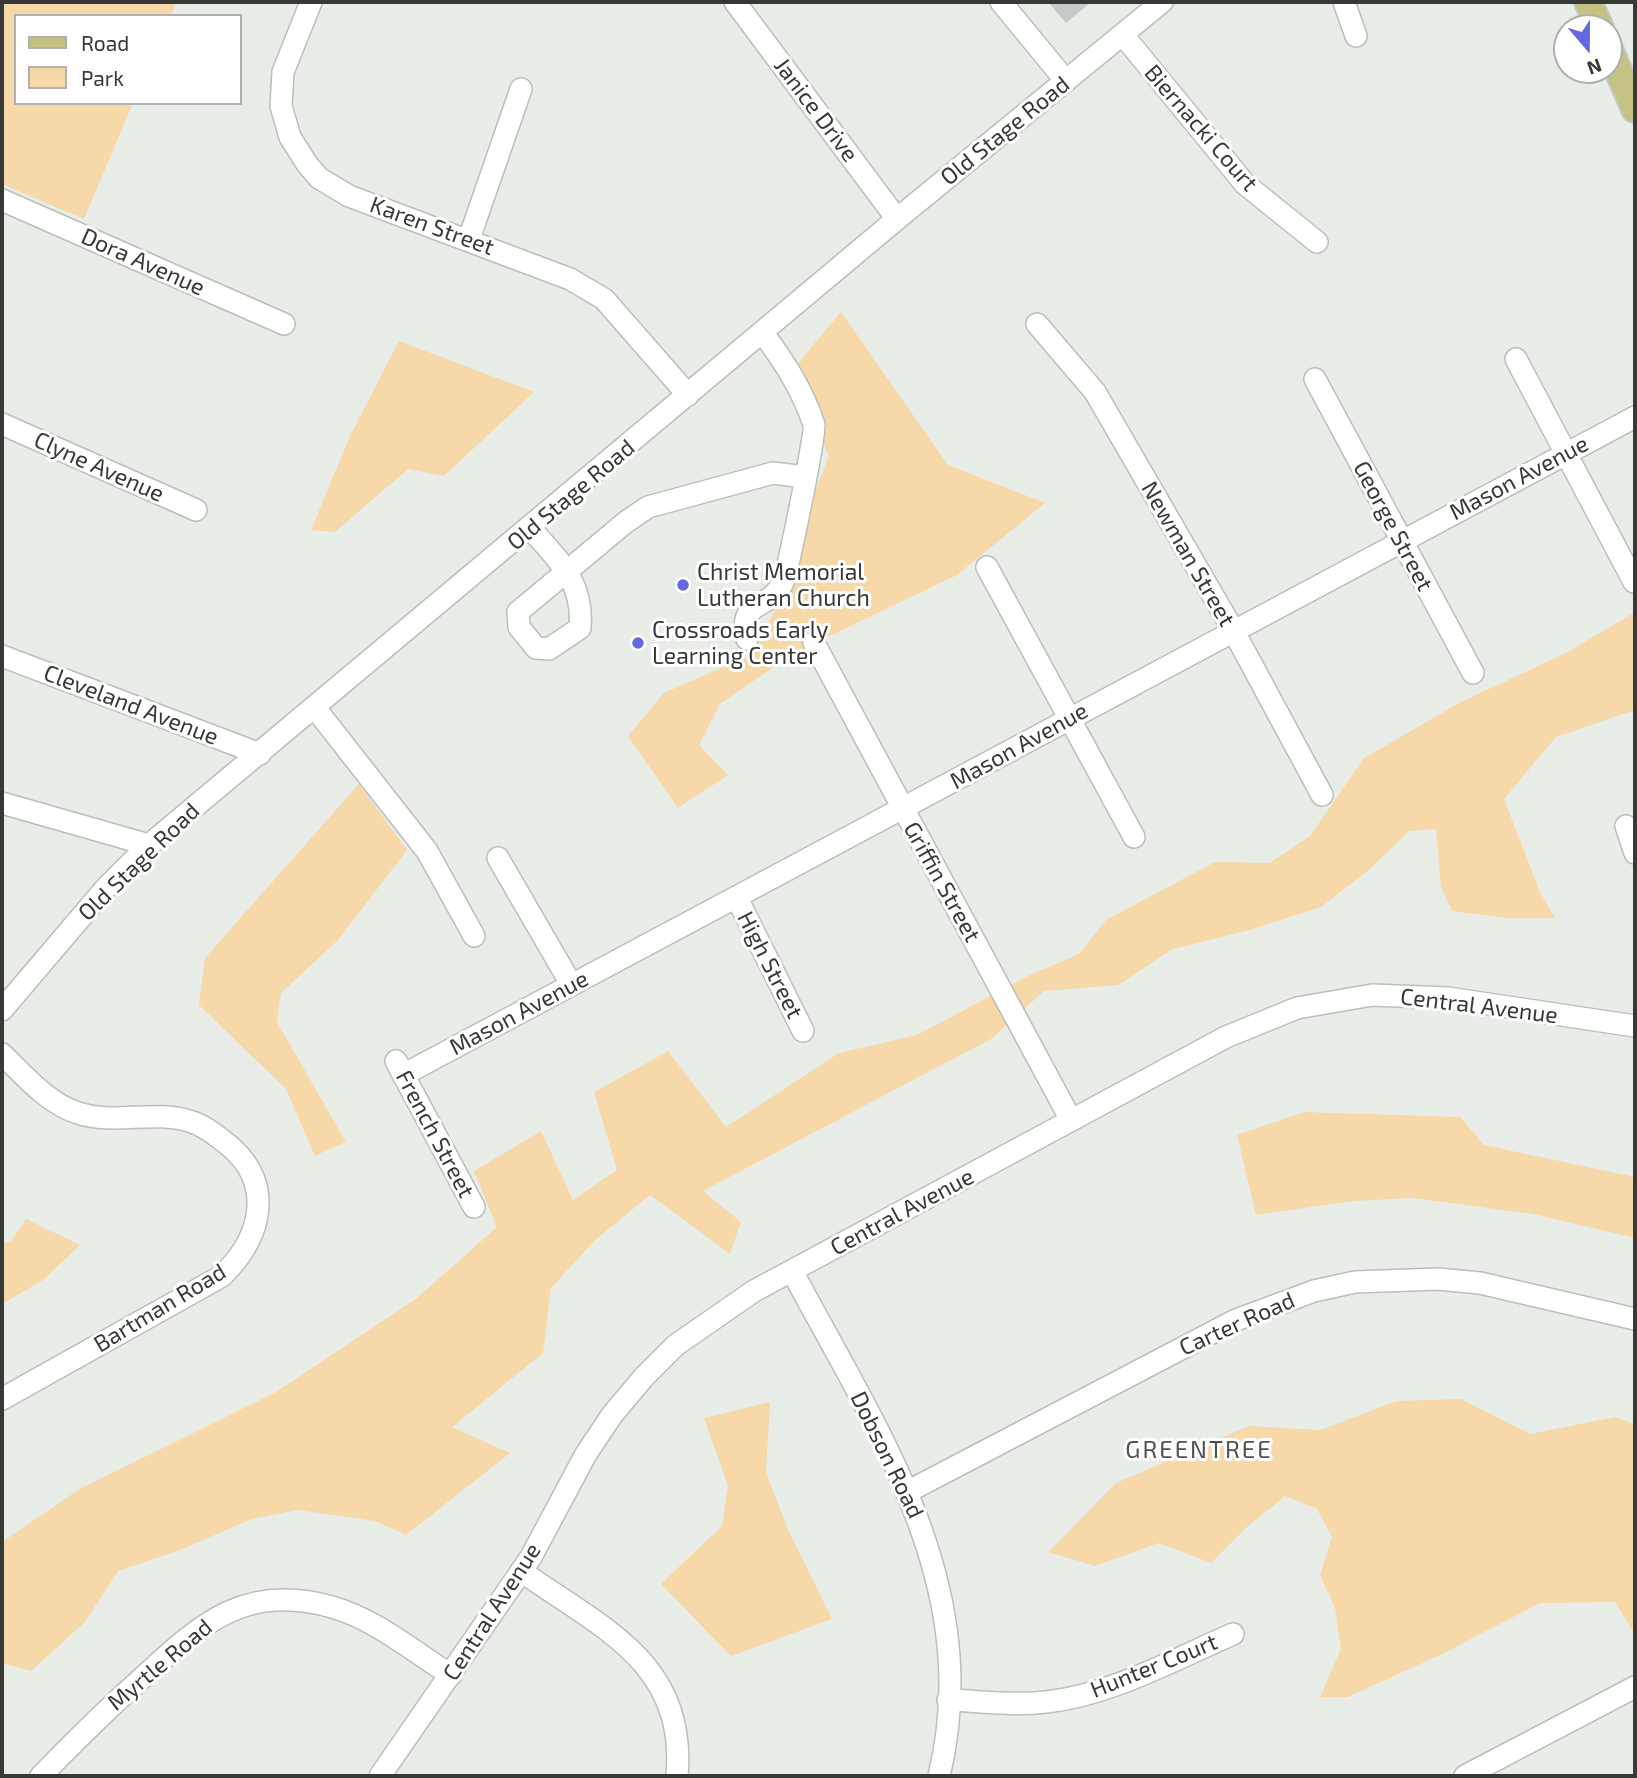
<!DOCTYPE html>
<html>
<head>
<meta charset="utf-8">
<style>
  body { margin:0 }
  #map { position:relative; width:1637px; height:1778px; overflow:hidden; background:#e9ede8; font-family:"Exo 2",sans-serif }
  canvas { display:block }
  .frame { position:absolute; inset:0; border:4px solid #373937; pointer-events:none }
  .legend { position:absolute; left:14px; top:14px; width:228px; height:91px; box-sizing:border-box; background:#fff; border:2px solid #afb0af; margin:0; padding:9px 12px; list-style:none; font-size:21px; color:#373937 }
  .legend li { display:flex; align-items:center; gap:14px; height:35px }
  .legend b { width:35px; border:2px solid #afb0af }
  .north { position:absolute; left:1553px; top:14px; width:70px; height:70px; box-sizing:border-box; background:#fff; border:2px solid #afb0af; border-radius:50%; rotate:160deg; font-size:19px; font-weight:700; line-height:28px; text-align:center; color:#373937 }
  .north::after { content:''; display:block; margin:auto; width:24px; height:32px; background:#6469e2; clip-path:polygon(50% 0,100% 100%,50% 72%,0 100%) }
</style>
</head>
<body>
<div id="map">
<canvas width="1637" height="1778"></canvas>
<div class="frame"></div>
<ul class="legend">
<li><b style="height:9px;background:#c4c283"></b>Road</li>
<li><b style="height:19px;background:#f7d8a8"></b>Park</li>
</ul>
<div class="north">N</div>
</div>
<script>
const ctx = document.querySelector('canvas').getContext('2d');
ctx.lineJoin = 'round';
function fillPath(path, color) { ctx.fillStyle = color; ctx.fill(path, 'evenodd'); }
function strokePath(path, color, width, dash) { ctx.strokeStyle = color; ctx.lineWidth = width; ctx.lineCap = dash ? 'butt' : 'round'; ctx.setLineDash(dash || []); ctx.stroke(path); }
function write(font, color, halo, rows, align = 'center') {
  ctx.font = font + ' "Exo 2",sans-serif'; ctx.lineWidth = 6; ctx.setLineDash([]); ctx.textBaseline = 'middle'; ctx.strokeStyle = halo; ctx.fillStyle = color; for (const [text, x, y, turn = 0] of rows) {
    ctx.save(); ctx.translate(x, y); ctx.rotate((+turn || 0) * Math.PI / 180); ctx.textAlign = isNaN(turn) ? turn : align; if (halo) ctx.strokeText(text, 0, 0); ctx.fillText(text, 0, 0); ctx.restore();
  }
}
fillPath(new Path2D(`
  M2,2H176L171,16H16V103H133L84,219L2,184Z
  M841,312L948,465L1045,503L957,575L794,653L720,704L699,745L728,775L678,808L628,736L664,693L748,656L785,594L809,506L829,456L791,371Z
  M399,341L534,392L444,476L408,469L335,532L311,530L350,436Z
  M1635,612V710L1556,737L1504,799L1540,892L1555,918H1507L1452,911L1441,887L1436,829L1409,831L1370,869L1321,907L1249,930L1173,949L1118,985L1044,991L991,1039L703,1191L741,1222L730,1254L650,1195L595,1240L551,1288L543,1353L452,1427L510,1453L406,1535L375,1521L298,1510L252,1519L180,1550L118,1571L85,1622L31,1671L2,1663V1542L78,1490L276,1392L417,1298L497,1227L474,1171L541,1131L573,1200L617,1170L594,1092L668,1051L726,1127L839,1053L917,1035L1030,975L1079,954L1106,920L1215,862L1270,863L1310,836L1364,758L1461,702L1566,653Z
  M359,784L407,850L338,940L281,993L277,1022L346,1142L315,1156L286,1089L199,1005L205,958Z
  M1304,1112L1460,1117L1484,1145L1635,1177V1238L1533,1214L1412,1198L1353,1201L1256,1215L1237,1135Z
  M26,1219L80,1245L43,1280L2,1304V1245L12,1240Z
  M1461,1399L1530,1434L1615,1417L1635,1424V1634L1615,1602L1540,1603L1442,1654L1348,1697H1320L1341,1649L1335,1608L1320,1575L1332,1537L1317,1509L1285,1496L1247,1527L1211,1563L1159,1543L1095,1566L1048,1552L1116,1483L1249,1426L1320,1430L1397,1401Z
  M770,1402L766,1472L788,1530L832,1619L731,1656L661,1584L722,1526L728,1486L704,1418Z`), '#f7d8a8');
fillPath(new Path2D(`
  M1048,2H1091L1066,23Z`), '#c4cac7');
const minor = new Path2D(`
  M311,2L283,72L281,106L290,137L307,164L319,178L349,196L570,279L604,299L688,395
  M735,2L897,219
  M1001,2L1066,81
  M1344,2L1356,36
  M1123,35L1245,184L1317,242
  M2,200L284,324
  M469,239L521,89
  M1037,324L1095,392L1233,630L1322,795
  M1516,359L1634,582
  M1315,379L1473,673
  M2,424L196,510
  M531,529C559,561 584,582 580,628L549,649L536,648L519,627L518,612L626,522L648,507L773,473L805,477
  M987,567L1134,837
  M747,639C737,599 770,611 783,582C788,570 816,433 814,425C803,390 783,360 762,332
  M814,643L1071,1120
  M2,656L260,754
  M315,708L427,851L474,936
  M2,803L149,845
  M1626,826L1635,853
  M498,858L571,984
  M737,898L803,1031
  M2,1010L105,889L149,845L897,219L1162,2
  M2,1054C24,1075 48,1104 78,1113C114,1125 154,1110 189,1121C201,1124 212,1132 222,1140C275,1178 265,1234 222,1276L2,1399
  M396,1061L474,1207
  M403,1075L1635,417
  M792,1271C877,1431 985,1585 939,1776
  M909,1491L1236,1320L1314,1291L1355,1282L1438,1279L1480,1283L1635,1319
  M521,1571C601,1628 687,1662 677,1776
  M948,1700C980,1701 1014,1706 1046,1702C1111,1695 1173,1660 1233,1634
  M41,1776C73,1743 105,1711 140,1680C199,1626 243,1582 332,1607C375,1619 414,1652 451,1675
  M380,1776L531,1557L586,1454L612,1415L643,1378L676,1345L754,1291L1226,1037L1297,1008L1372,995L1448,998L1635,1026
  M1465,1776L1635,1687`);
const major = new Path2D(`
  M1588,2L1600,28
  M1609,49L1635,109`);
strokePath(minor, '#bbbfb9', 24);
strokePath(major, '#c7c8c7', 30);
strokePath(minor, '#fff', 21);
strokePath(major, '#c4c283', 26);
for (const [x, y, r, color] of [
  [683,585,7,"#6469e2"],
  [638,643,7,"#6469e2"]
]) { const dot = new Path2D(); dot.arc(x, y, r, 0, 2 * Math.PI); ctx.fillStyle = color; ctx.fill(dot); strokePath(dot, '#fff', 2.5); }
write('23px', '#373937', '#fff', [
  ["Janice Drive",816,110,53],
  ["Biernacki Court",1201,128,49],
  ["Old Stage Road",1005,131,-39],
  ["Karen Street",432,226,20],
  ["Dora Avenue",143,262,24],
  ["Clyne Avenue",99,467,24],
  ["Mason Avenue",1519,478,-28],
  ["Old Stage Road",571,495,-40],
  ["George Street",1393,526,62],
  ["Newman Street",1188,554,60],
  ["Cleveland Avenue",131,705,21],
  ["Mason Avenue",1019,746,-29],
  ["Old Stage Road",139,862,-44],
  ["Griffin Street",942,882,61],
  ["High Street",770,965,63],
  ["Central Avenue",1479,1006,7],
  ["Mason Avenue",519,1013,-28],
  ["French Street",435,1134,62],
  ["Central Avenue",902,1212,-28],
  ["Bartman Road",160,1308,-31],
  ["Carter Road",1237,1324,-24],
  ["Dobson Road",887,1455,64],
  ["Central Avenue",492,1612,-57],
  ["Myrtle Road",160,1665,-40],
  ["Hunter Court",1154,1666,-22]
]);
write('23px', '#373937', '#fff', [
  ["Christ Memorial",697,572],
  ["Lutheran Church",697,598],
  ["Crossroads Early",652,630],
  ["Learning Center",652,656]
], 'left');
ctx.letterSpacing = '2px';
write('24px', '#4f534e', '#fff', [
  ["GREENTREE",1199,1450]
]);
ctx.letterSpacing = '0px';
</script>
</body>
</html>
